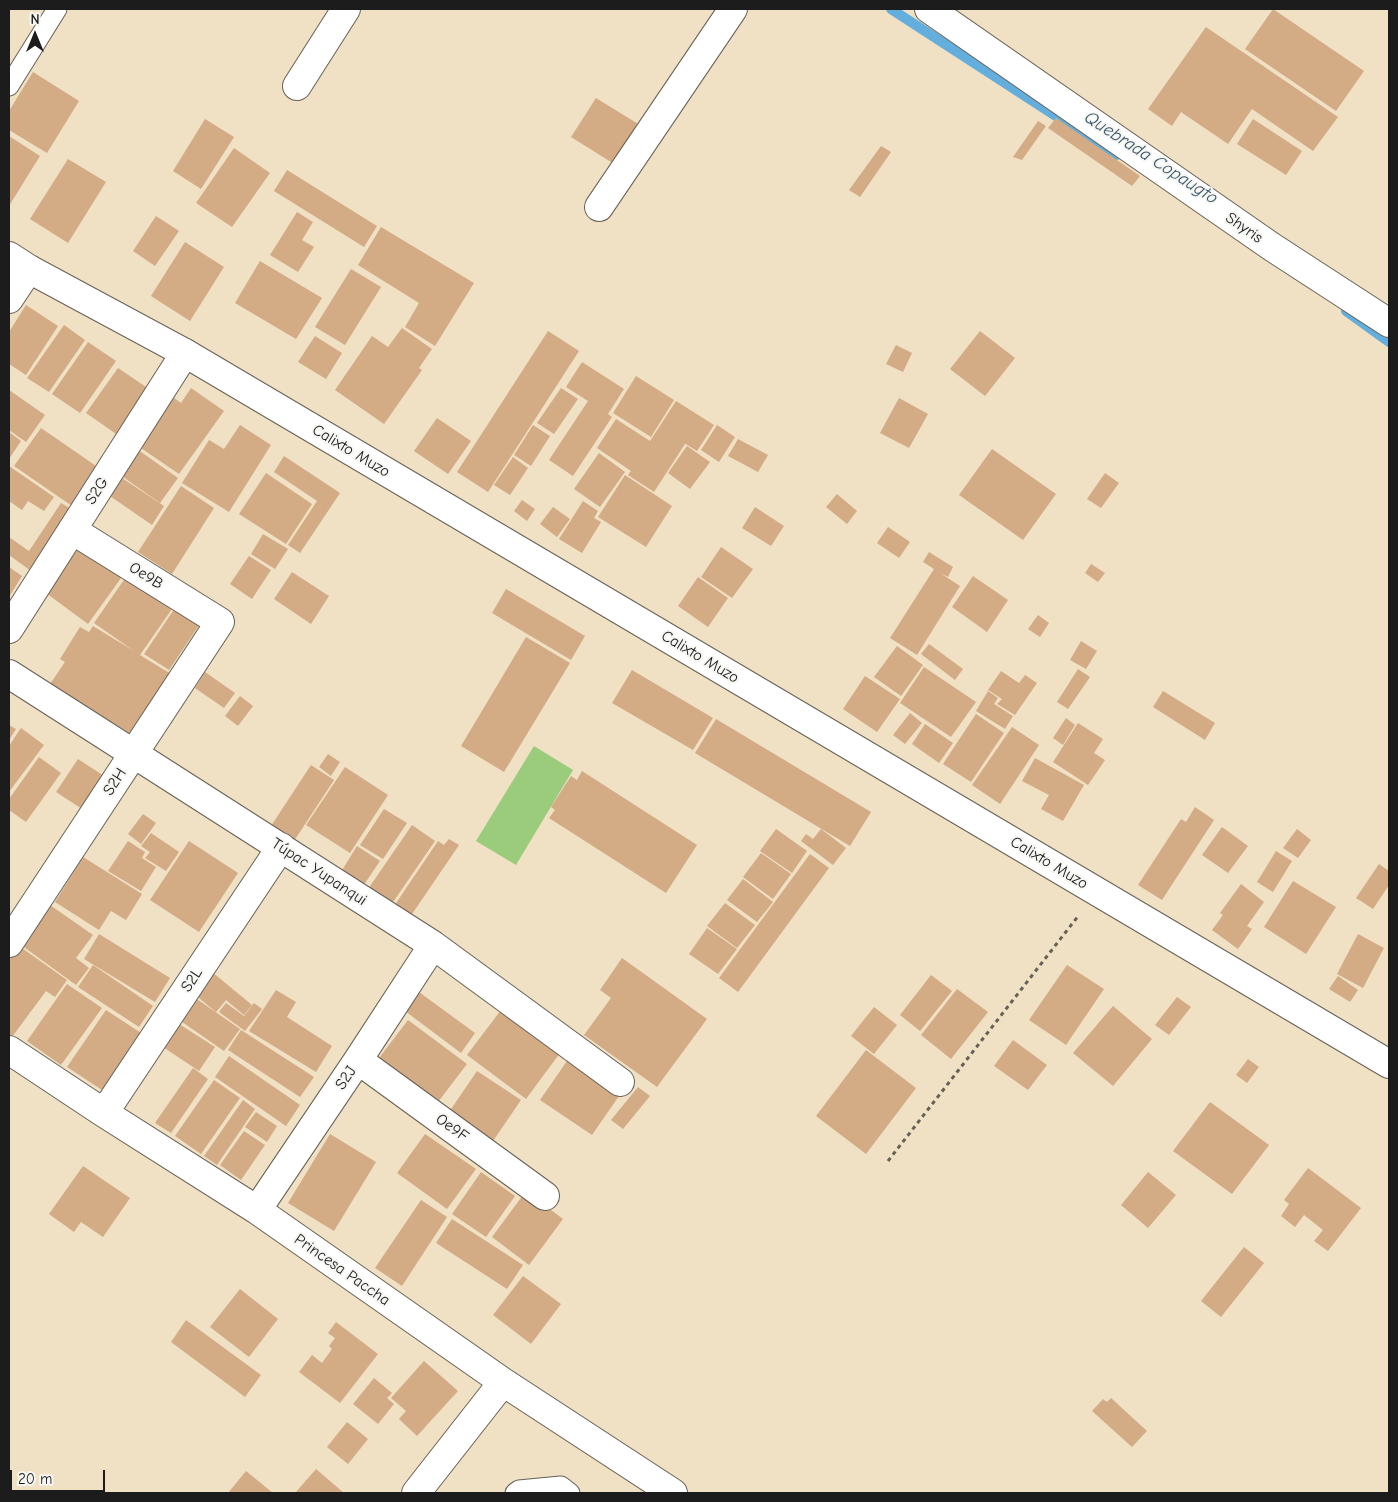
<!DOCTYPE html>
<html>
<head>
<meta charset="utf-8">
<style>
  body { margin:0 }
  #map { position:relative; width:1398px; height:1502px; overflow:hidden; background:#f0e0c4; font-family:"Comic Neue",sans-serif }
  canvas { display:block }
  .frame { position:absolute; inset:0; border:10px solid #1c1c1c; pointer-events:none }
  .north { position:absolute; left:10px; top:10px; width:50px; height:50px; -webkit-text-stroke:4px #f6f6f2; paint-order:stroke; rotate:0deg; font-size:14px; font-weight:700; line-height:20px; text-align:center; color:#1c1c1c }
  .north::after { content:''; display:block; margin:auto; width:18px; height:22px; background:#1c1c1c; clip-path:polygon(50% 0,100% 100%,50% 72%,0 100%) }
  .scale { position:absolute; left:10px; top:1470px; width:95px; height:22px; box-sizing:border-box; border:2px solid #1c1c1c; border-top:0; padding-left:6px; font-size:15px; line-height:18px; white-space:nowrap; color:#1c1c1c; -webkit-text-stroke:4px #f6f6f2; paint-order:stroke }
</style>
</head>
<body>
<div id="map">
<canvas width="1398" height="1502"></canvas>
<div class="frame"></div>
<div class="north">N</div>
<div class="scale">20 m</div>
</div>
<script>
const ctx = document.querySelector('canvas').getContext('2d');
ctx.lineJoin = 'round';
function fillPath(path, color) { ctx.fillStyle = color; ctx.fill(path, 'evenodd'); }
function strokePath(path, color, width, dash) { ctx.strokeStyle = color; ctx.lineWidth = width; ctx.lineCap = dash ? 'butt' : 'round'; ctx.setLineDash(dash || []); ctx.stroke(path); }
function write(font, color, halo, rows, align = 'center') {
  ctx.font = font + ' "Comic Neue",sans-serif'; ctx.lineWidth = 4; ctx.setLineDash([]); ctx.textBaseline = 'middle'; ctx.strokeStyle = halo; ctx.fillStyle = color; for (const [text, x, y, turn = 0] of rows) {
    ctx.save(); ctx.translate(x, y); ctx.rotate((+turn || 0) * Math.PI / 180); ctx.textAlign = isNaN(turn) ? turn : align; if (halo) ctx.strokeText(text, 0, 0); ctx.fillText(text, 0, 0); ctx.restore();
  }
}
fillPath(new Path2D(`
  M534,746L573,770L516,865L476,841Z`), '#9acc7c');
strokePath(new Path2D(`
  M891,9L1116,155
  M1346,311L1389,342`), '#63aedc', 10);
fillPath(new Path2D(`
  M1273,9L1364,71L1336,111L1245,49Z
  M1206,27L1338,117L1313,151L1252,109L1228,144L1181,112L1172,126L1148,109Z
  M33,72L79,101L47,153L9,130V111Z
  M596,98L643,127L619,167L571,137Z
  M1056,118L1140,176L1132,186L1048,128Z
  M205,119L234,137L201,189L173,171Z
  M1253,119L1302,151L1286,175L1237,144Z
  M1038,121L1046,126L1022,160L1013,157Z
  M9,136L40,156L9,206Z
  M881,146L891,152L860,197L849,190Z
  M234,148L270,173L232,227L196,203Z
  M68,159L106,182L68,243L30,219Z
  M287,170L377,226L364,247L274,191Z
  M297,212L313,222L302,240L314,247L298,272L270,255Z
  M156,216L179,231L155,266L133,251Z
  M381,227L474,283L435,346L405,327L419,303L358,265Z
  M185,242L224,267L190,321L151,296Z
  M260,261L322,298L296,339L235,303Z
  M351,269L381,287L345,345L315,327Z
  M26,305L58,326L26,375L9,364V332Z
  M64,325L85,340L49,392L27,378Z
  M402,328L432,349L419,368L422,370L384,424L335,390L372,336L388,347Z
  M548,331L579,351L488,492L457,472Z
  M980,331L1015,358L985,396L950,369Z
  M315,336L342,353L326,379L298,362Z
  M88,342L116,361L80,413L52,394Z
  M896,345L912,353L903,372L886,364Z
  M582,362L624,389L608,414L612,417L573,476L549,460L588,401L566,387Z
  M118,368L152,391L119,436L86,413Z
  M636,376L674,400L651,437L613,413Z
  M191,388L224,411L179,474L135,444L170,395L181,403Z
  M561,388L578,399L554,434L537,423Z
  M9,390L45,415L26,442L9,430Z
  M899,398L928,414L909,448L880,433Z
  M676,401L714,425L697,451L684,443L685,444L654,492L628,475L631,471L597,448L616,419L650,441Z
  M437,418L471,441L448,474L414,451Z
  M240,425L271,445L229,512L182,483L209,440L224,449Z
  M533,425L550,436L531,466L514,455Z
  M717,425L735,437L719,462L701,450Z
  M41,428L99,468L72,506L14,466Z
  M9,432L21,441L9,459Z
  M738,439L768,455L758,472L728,456Z
  M687,446L710,462L690,489L668,473Z
  M134,447L178,478L160,503L116,472Z
  M992,449L1056,494L1023,540L959,495Z
  M599,453L625,472L600,507L574,489Z
  M284,456L340,493L300,553L288,545L317,501L274,472Z
  M513,457L528,468L510,495L494,485Z
  M9,466L54,497L44,511L28,501L22,510L9,501Z
  M266,473L312,504L286,544L239,514Z
  M1105,473L1119,483L1101,508L1087,499Z
  M625,475L672,506L646,547L598,517Z
  M119,476L164,506L152,525L107,494Z
  M181,486L214,508L172,574L138,552Z
  M837,494L857,511L847,524L826,507Z
  M522,500L535,509L527,521L514,511Z
  M583,501L598,511L594,518L601,522L582,553L559,539Z
  M61,503L73,510L31,571L9,555V537L29,551Z
  M553,507L570,519L557,537L540,524Z
  M755,507L784,526L771,546L742,528Z
  M888,527L910,542L899,558L877,543Z
  M263,534L288,549L275,569L251,554Z
  M82,544L124,574L88,624L46,593Z
  M721,547L753,569L732,598L701,577Z
  M929,552L953,567L948,577L940,573L960,586L917,655L890,638L934,569L923,562Z
  M249,556L271,570L252,599L230,584Z
  M1091,564L1105,573L1098,582L1085,573Z
  M9,567L22,576L9,597Z
  M292,572L329,596L311,624L274,599Z
  M128,574L174,606L140,655L171,674L133,735L50,684L65,662L60,659L80,627L89,632L93,626L134,651L94,623Z
  M973,576L1008,600L987,632L952,607Z
  M698,577L728,598L708,627L678,606Z
  M506,589L585,636L571,660L492,613Z
  M177,605L202,621L169,670L144,654Z
  M1038,615L1049,623L1040,637L1028,629Z
  M526,637L570,663L504,772L461,746Z
  M1081,641L1097,651L1086,669L1070,660Z
  M929,644L963,669L955,680L921,654Z
  M897,646L923,665L901,696L874,677Z
  M924,667L976,702L951,737L900,703Z
  M1078,669L1090,677L1068,709L1057,702Z
  M632,670L713,718L693,750L612,703Z
  M1001,671L1019,683L1025,675L1037,683L1015,715L997,704L1002,699L988,690Z
  M205,672L235,693L224,708L195,688Z
  M865,676L900,699L877,732L843,709Z
  M988,691L998,698L994,704L1013,716L1005,729L976,711Z
  M1163,691L1215,723L1205,740L1153,707Z
  M240,696L253,706L238,726L225,716Z
  M910,713L922,723L905,744L893,735Z
  M976,714L1004,733L971,782L943,764Z
  M1066,718L1075,725L1063,745L1053,738Z
  M716,719L871,812L850,846L695,753Z
  M1078,723L1103,739L1094,753L1105,760L1088,785L1053,762Z
  M925,724L953,743L939,763L912,744Z
  M9,725L16,729L9,740Z
  M1012,727L1039,745L1000,804L972,785Z
  M21,728L44,745L9,792V746Z
  M328,754L340,762L331,776L319,767Z
  M39,757L61,773L26,822L9,810V799Z
  M1035,758L1084,785L1063,821L1041,809L1049,795L1022,781Z
  M78,759L104,776L82,809L56,792Z
  M311,765L334,780L294,841L271,826Z
  M345,767L388,795L350,853L306,825Z
  M582,771L697,845L666,893L549,818L555,810L551,807L571,776L577,780Z
  M1195,807L1214,820L1162,900L1138,885L1181,819L1186,822Z
  M384,809L407,823L383,859L360,845Z
  M143,814L156,823L141,844L128,834Z
  M412,825L435,841L389,908L366,892Z
  M1222,827L1248,846L1228,873L1202,855Z
  M776,829L807,851L792,873L760,851Z
  M821,829L846,848L833,865L801,841L806,834L813,839Z
  M1297,829L1311,840L1298,858L1283,848Z
  M151,833L179,852L166,871L145,858L150,852L141,846Z
  M449,839L459,845L408,920L392,909L438,841L444,845Z
  M128,841L145,852L142,858L156,867L141,891L108,871Z
  M189,841L238,873L199,932L150,900Z
  M357,846L380,861L361,889L339,875Z
  M1276,851L1292,861L1273,892L1257,882Z
  M761,853L791,874L773,899L743,877Z
  M810,854L829,868L738,992L719,978Z
  M83,857L142,894L126,920L111,911L99,930L55,902Z
  M1379,864L1389,871V885L1373,909L1356,898Z
  M743,879L773,902L757,922L727,900Z
  M1293,881L1336,907L1306,954L1264,927Z
  M1241,884L1264,902L1247,926L1252,929L1238,949L1212,930L1223,915L1220,913Z
  M725,903L755,925L737,948L707,926Z
  M50,905L93,935L76,958L89,968L76,985L21,945Z
  M707,928L737,949L718,974L689,954Z
  M99,934L170,978L155,1002L84,959Z
  M1358,934L1384,948L1363,988L1337,974Z
  M19,946L67,980L55,997L46,991L12,1037L9,1035V960Z
  M622,958L707,1019L657,1087L584,1035L611,998L600,990Z
  M93,965L153,1006L139,1027L78,987Z
  M1067,965L1104,989L1066,1045L1029,1020Z
  M212,972L252,1005L244,1015L226,1000L216,1012L194,994Z
  M931,975L952,991L920,1031L900,1015Z
  M1338,976L1358,990L1350,1002L1329,989Z
  M67,984L102,1008L61,1065L27,1041Z
  M957,989L988,1012L951,1059L921,1035Z
  M276,990L296,1002L287,1017L332,1046L316,1072L249,1031Z
  M419,992L475,1033L461,1053L405,1011Z
  M191,995L240,1029L224,1051L175,1017Z
  M1177,997L1191,1007L1169,1035L1155,1025Z
  M226,1003L244,1016L254,1003L262,1009L245,1031L219,1012Z
  M1113,1006L1152,1039L1113,1086L1073,1053Z
  M874,1007L897,1025L874,1054L851,1036Z
  M106,1010L141,1033L102,1090L67,1067Z
  M501,1010L560,1053L526,1099L467,1055Z
  M408,1020L467,1064L435,1106L376,1062Z
  M176,1022L215,1047L199,1071L160,1045Z
  M241,1030L314,1077L300,1097L228,1050Z
  M1013,1040L1047,1065L1028,1090L994,1066Z
  M866,1050L916,1088L866,1154L816,1116Z
  M229,1056L300,1105L286,1126L215,1077Z
  M1248,1059L1259,1067L1247,1083L1236,1075Z
  M567,1061L619,1096L592,1135L540,1100Z
  M193,1068L208,1079L171,1133L155,1123Z
  M477,1071L521,1100L491,1144L447,1115Z
  M214,1080L240,1098L201,1154L175,1136Z
  M638,1087L650,1096L623,1129L611,1120Z
  M243,1100L255,1109L217,1165L204,1156Z
  M1210,1102L1269,1145L1232,1194L1173,1151Z
  M256,1112L277,1126L267,1142L245,1127Z
  M244,1131L265,1145L241,1180L220,1165Z
  M330,1134L376,1162L334,1231L288,1203Z
  M425,1134L476,1169L447,1209L397,1173Z
  M83,1166L130,1198L103,1237L81,1222L74,1232L49,1214Z
  M1308,1168L1361,1208L1328,1251L1314,1241L1323,1230L1304,1215L1295,1227L1281,1216L1289,1204L1284,1200Z
  M481,1172L515,1196L486,1237L452,1214Z
  M1148,1172L1176,1195L1148,1228L1121,1205Z
  M526,1191L563,1219L529,1265L492,1237Z
  M421,1200L447,1217L402,1286L375,1268Z
  M452,1219L523,1265L507,1289L436,1243Z
  M1244,1247L1264,1263L1221,1317L1201,1301Z
  M523,1276L561,1304L531,1344L493,1315Z
  M240,1289L278,1319L249,1357L210,1327Z
  M186,1320L261,1375L245,1397L171,1342Z
  M336,1322L378,1354L340,1403L299,1372L312,1355L322,1363L332,1349L329,1346L335,1338L328,1333Z
  M424,1361L458,1391L417,1436L399,1419L406,1411L391,1398Z
  M374,1378L392,1393L387,1398L394,1404L378,1424L353,1404Z
  M1111,1398L1147,1431L1132,1447L1092,1411L1103,1399L1107,1402Z
  M347,1422L368,1439L348,1464L327,1447Z
  M316,1469L344,1493H295Z
  M246,1471L273,1493H228Z`), '#d3ab85');
const service = new Path2D(`
  M9,86L57,9
  M515,1493L519,1490L561,1486L570,1493`);
const minor = new Path2D(`
  M929,9L1272,247L1389,323
  M297,86L346,9
  M599,207L733,9
  M9,299L29,269
  M9,629L185,353
  M9,674L433,945L620,1082
  M9,943L220,622L72,530
  M9,1050L104,1113L257,1210L503,1382L673,1493
  M358,1060L545,1196
  M104,1113L281,847
  M257,1210L358,1060L433,945
  M416,1493L503,1382`);
const tertiary = new Path2D(`
  M9,256L29,269L185,353L1389,1064`);
strokePath(service, '#666157', 21);
strokePath(minor, '#666157', 30);
strokePath(tertiary, '#666157', 30);
strokePath(new Path2D(`
  M888,1161L1079,915`), '#666157', 3, [4, 4]);
strokePath(service, '#fff', 19);
strokePath(minor, '#fff', 28);
strokePath(tertiary, '#fff', 28);
write('16px', '#1c1c1c', '#f6f6f2', [
  ["Shyris",1244,228,35],
  ["Calixto Muzo",351,451,31],
  ["S2G",97,491,-57],
  ["Oe9B",146,576,32],
  ["Calixto Muzo",700,657,31],
  ["S2H",115,782,-57],
  ["Calixto Muzo",1049,863,31],
  ["Túpac Yupanqui",319,872,33],
  ["S2L",192,980,-56],
  ["S2J",346,1078,-56],
  ["Oe9F",452,1128,36],
  ["Princesa Paccha",342,1270,35]
]);
write('italic 18px', '#385669', '#f6f6f2', [
  ["Quebrada Copaugto",1151,158,33]
]);
</script>
</body>
</html>
